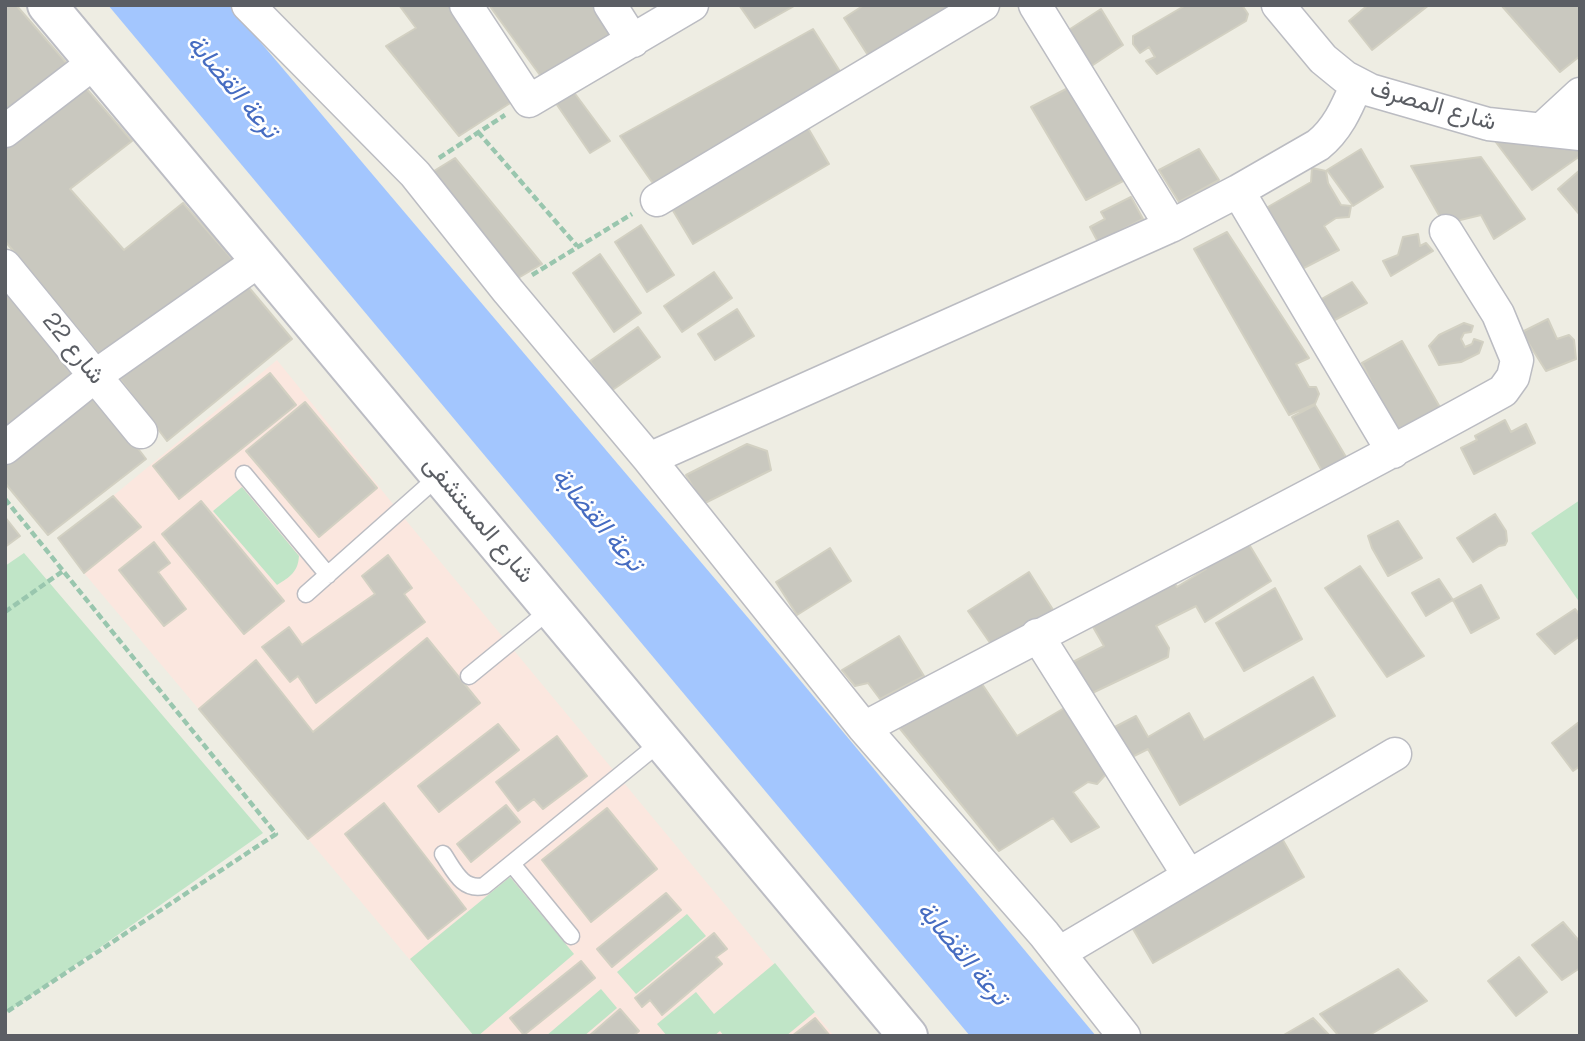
<!DOCTYPE html>
<html>
<head>
<meta charset="utf-8">
<style>
  body { margin:0 }
  #map { position:relative; width:1585px; height:1041px; overflow:hidden; background:#eeede3; font-family:"Space Grotesk",sans-serif }
  canvas { display:block }
  .frame { position:absolute; inset:0; border:7px solid #5b5e64; pointer-events:none }
</style>
</head>
<body>
<div id="map">
<canvas width="1585" height="1041"></canvas>
<div class="frame"></div>
</div>
<script>
const ctx = document.querySelector('canvas').getContext('2d');
ctx.lineJoin = 'round';
function fillPath(path, color) { ctx.fillStyle = color; ctx.fill(path, 'evenodd'); }
function strokePath(path, color, width, dash) { ctx.strokeStyle = color; ctx.lineWidth = width; ctx.lineCap = dash ? 'butt' : 'round'; ctx.setLineDash(dash || []); ctx.stroke(path); }
function write(font, color, halo, rows, align = 'center') {
  ctx.font = font + ' "Space Grotesk",Vazirmatn,sans-serif'; ctx.lineWidth = 5; ctx.setLineDash([]); ctx.textBaseline = 'middle'; ctx.strokeStyle = halo; ctx.fillStyle = color; for (const [text, x, y, turn = 0] of rows) {
    ctx.save(); ctx.translate(x, y); ctx.rotate((+turn || 0) * Math.PI / 180); ctx.textAlign = isNaN(turn) ? turn : align; if (halo) ctx.strokeText(text, 0, 0); ctx.fillText(text, 0, 0); ctx.restore();
  }
}
fillPath(new Path2D(`
  M277,360L409,524L834,1036H474L84,573L58,538L113,496Z`), '#fbe7df');
fillPath(new Path2D(`
  M242,487L299,556C298,572 290,577 277,585L213,511Z
  M1580,500V603L1531,533Z
  M24,553L263,833L5,1014V566Z
  M510,877L574,954L478,1036H474L410,959Z
  M687,914L706,936L636,994L617,972Z
  M775,963L815,1012L786,1036H724L720,1031L714,1036H667L657,1024L696,992L714,1014Z
  M601,989L617,1008L584,1036H546Z`), '#c0e5c7');
fillPath(new Path2D(`
  M108,5H229L755,626L1096,1036H970Z`), '#a3c6fe');
const building = new Path2D(`
  M5,5H16L70,67L5,115Z
  M399,5H456L518,98L459,136L386,46L416,28Z
  M489,5H592L616,39L545,82Z
  M739,5H796L755,28Z
  M864,5H949L955,15L873,63L844,18Z
  M1186,5H1242L1248,14L1246,21L1157,74L1146,61L1155,57L1149,47L1140,53L1133,44V36Z
  M1368,5H1429L1372,50L1349,21Z
  M1501,5H1577L1580,8V56L1560,72Z
  M1101,9L1123,45L1087,69L1064,33Z
  M813,29L848,84L661,195L620,136Z
  M85,87L132,141L70,189L124,250L183,203L234,261L102,358L5,241V146Z
  M570,87L610,141L590,153L553,99Z
  M1070,87L1125,180L1086,200L1031,107Z
  M808,128L829,164L693,244L672,209Z
  M1498,133L1580,143V156L1532,190L1495,141Z
  M1199,149L1219,180L1179,202L1159,170Z
  M1361,149L1383,187L1353,206L1327,170Z
  M1481,157L1525,219L1494,239L1481,215L1444,224L1411,166Z
  M455,158L542,264L508,284L421,179Z
  M1312,168L1326,171L1328,183L1341,205L1351,206L1349,217L1336,218L1324,226L1339,250L1296,272L1261,211L1311,182Z
  M1580,170V215L1558,189Z
  M1131,197L1143,219L1098,242L1090,227L1105,219L1101,212Z
  M641,225L674,275L647,292L615,242Z
  M1227,232L1309,358L1296,364L1309,387H1316L1319,394L1315,404L1289,415L1194,249Z
  M1418,234L1420,246L1426,243L1433,251L1391,276L1383,261L1398,255L1403,237Z
  M600,254L641,313L614,332L573,273Z
  M714,272L732,298L682,332L664,306Z
  M5,282L80,376L5,432Z
  M1352,282L1367,303L1329,323L1316,302Z
  M246,284L292,339L167,441L117,375Z
  M737,309L754,336L715,360L698,334Z
  M1548,319L1557,339L1569,335L1574,340L1576,359L1546,371L1524,336V331Z
  M1464,323L1473,326L1471,332L1464,333L1461,339L1465,347L1472,344L1474,339L1483,342L1479,353L1461,362L1439,365L1429,346L1439,335Z
  M638,327L660,357L611,391L590,361Z
  M1402,341L1445,416L1400,440L1362,363Z
  M270,373L296,405L179,499L153,466Z
  M93,390L146,459L48,535L5,483V453Z
  M305,402L377,488L319,537L246,451Z
  M1315,405L1352,467L1327,480L1292,417Z
  M1505,420L1511,432L1526,424L1535,443L1474,474L1461,448L1477,440L1475,436Z
  M747,444L767,451L771,470L703,504L686,475Z
  M113,496L141,527L84,573L58,538Z
  M201,501L284,601L244,634L162,534Z
  M1495,514L1506,531L1507,541L1505,545L1499,546L1473,562L1457,538Z
  M5,517L20,536L5,547Z
  M1398,521L1422,558L1388,576L1372,548L1368,536Z
  M1244,536L1271,581L1205,622L1196,606L1156,626L1169,648L1168,657L1088,695L1067,665L1104,646L1089,620L1170,575L1177,587L1206,569L1199,561Z
  M154,542L170,563L158,572L186,609L164,626L119,570Z
  M830,548L851,581L797,615L776,582Z
  M388,555L412,588L404,594L425,622L316,703L298,676L290,682L262,647L289,627L302,645L375,594L362,576Z
  M1360,566L1424,656L1387,677L1325,588Z
  M1029,572L1057,616L995,650L968,611Z
  M1439,579L1453,600L1426,616L1412,593Z
  M1481,585L1499,618L1471,633L1453,600Z
  M1275,588L1302,639L1244,671L1216,623Z
  M1575,609L1580,615V636L1555,654L1537,634Z
  M899,636L924,676L880,699L868,683L855,686L842,670Z
  M427,638L480,703L308,839L199,709L256,660L313,732Z
  M1313,677L1335,716L1180,805L1148,749L1126,760L1107,731L1136,716L1148,737L1189,713L1204,740Z
  M980,681L1017,736L1066,707L1108,772L1097,784L1088,782L1073,792L1099,827L1071,842L1053,818L999,851L897,725Z
  M1579,722L1580,766L1573,771L1552,743Z
  M498,724L519,750L439,812L418,786Z
  M557,736L587,776L543,809L534,799L518,811L496,782Z
  M384,803L466,909L428,939L345,834Z
  M506,805L520,822L471,862L457,844Z
  M607,808L657,869L591,922L542,860Z
  M1276,828L1304,877L1153,963L1126,917Z
  M666,893L681,910L612,967L597,949Z
  M1563,922L1580,942V968L1562,980L1532,945Z
  M714,933L727,949L716,957L722,964L662,1015L650,1000L642,1007L635,998Z
  M1519,957L1547,992L1516,1016L1488,981Z
  M581,961L595,978L524,1035L510,1018Z
  M1398,969L1427,1001L1368,1036H1339L1320,1014Z
  M620,1009L639,1031L633,1036H589Z
  M815,1018L830,1036H792Z
  M1313,1018L1330,1036H1282Z`);
fillPath(building, '#c9c8bf');
strokePath(building, '#d2d0c2', 2);
const lane = new Path2D(`
  M244,474L328,575
  M306,594L440,475
  M469,676L551,609
  M443,854C454,870 462,891 484,886L662,741
  M512,864L571,936`);
const street = new Path2D(`
  M248,5L415,174L508,291L649,459L864,728L1044,934L1124,1036
  M466,5L529,101L692,5
  M610,5L633,41
  M1035,5L1171,226
  M1278,5L1323,59L1345,77L1370,90L1488,124L1580,134
  M1541,130L1580,94
  M5,131L95,62
  M1238,191L1393,452
  M657,200L983,5
  M5,266L141,432
  M5,448L95,376L260,260
  M649,459L1171,226L1238,191L1318,145C1338,129 1347,107 1357,84
  M1037,635L1189,876
  M864,728C1077,614 1292,508 1503,391L1513,377L1517,360L1498,314L1446,231
  M1059,953L1395,754`);
const secondary = new Path2D(`
  M47,5L908,1036`);
strokePath(lane, '#bbbcc2', 19);
strokePath(street, '#bbbcc2', 35);
strokePath(secondary, '#bcbdc4', 42);
strokePath(new Path2D(`
  M478,132L577,246
  M439,158L505,115
  M532,275L632,214
  M5,499L276,834L5,1013
  M5,612L63,571`), '#99c6ae', 4.5, [7, 3.5]);
strokePath(lane, '#fff', 16);
strokePath(street, '#fff', 32);
strokePath(secondary, '#fff', 38);
write('24px', '#5b5e64', '#fff', [
  ["شارع المصرف",1433,106,16],
  ["شارع 22",73,349,51],
  ["شارع المستشفى",478,520,50]
]);
write('italic 26px', '#466cc1', '#fff', [
  ["ترعة القضابة",232,87,50],
  ["ترعة القضابة",597,520,50],
  ["ترعة القضابة",962,954,50]
]);
</script>
</body>
</html>
